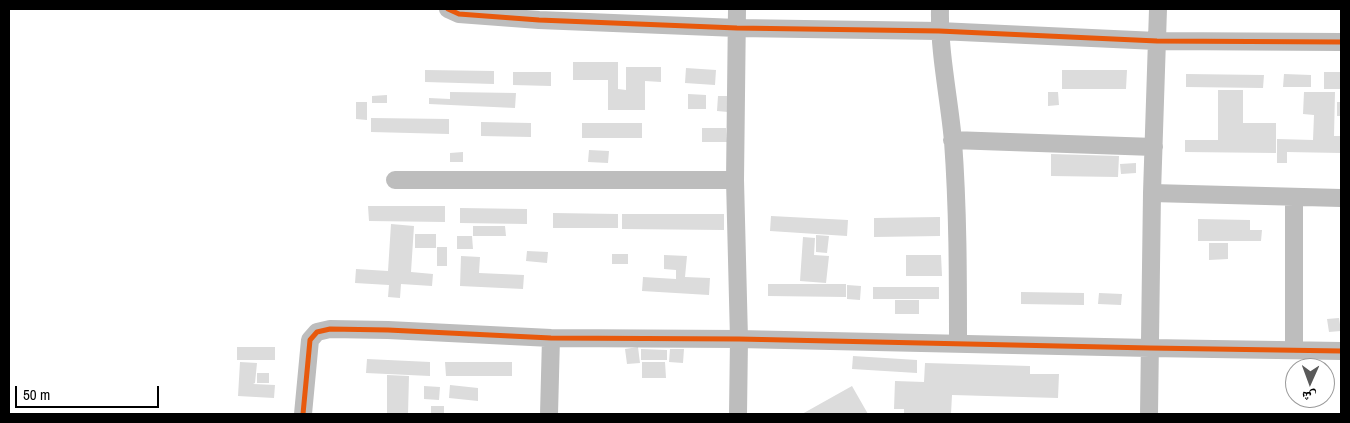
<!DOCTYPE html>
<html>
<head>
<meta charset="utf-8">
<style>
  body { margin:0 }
  #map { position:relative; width:1350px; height:423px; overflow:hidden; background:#fff; font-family:"Archivo Narrow","Noto Naskh Arabic",sans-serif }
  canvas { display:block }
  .frame { position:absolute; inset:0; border:10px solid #000; pointer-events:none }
  .north { position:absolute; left:1285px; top:358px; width:50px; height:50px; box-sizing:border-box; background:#fff; border:1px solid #999; border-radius:50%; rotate:182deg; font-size:14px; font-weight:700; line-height:20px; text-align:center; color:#000 }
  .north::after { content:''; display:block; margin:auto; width:18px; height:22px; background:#595959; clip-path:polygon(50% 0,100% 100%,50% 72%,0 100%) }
  .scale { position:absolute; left:15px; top:386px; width:144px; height:22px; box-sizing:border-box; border:2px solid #000; border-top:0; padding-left:6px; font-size:15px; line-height:18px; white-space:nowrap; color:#000; -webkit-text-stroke:4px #fff; paint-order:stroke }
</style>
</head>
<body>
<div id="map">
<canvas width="1350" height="423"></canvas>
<div class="frame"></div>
<div class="north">ش</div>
<div class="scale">50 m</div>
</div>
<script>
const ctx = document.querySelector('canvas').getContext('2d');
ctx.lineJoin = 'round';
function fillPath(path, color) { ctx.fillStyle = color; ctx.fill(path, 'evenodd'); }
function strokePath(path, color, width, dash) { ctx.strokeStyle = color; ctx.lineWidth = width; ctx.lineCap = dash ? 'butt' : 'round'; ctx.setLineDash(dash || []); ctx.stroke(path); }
fillPath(new Path2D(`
  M573,62H618V89L626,90V67H661V82L645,81V110H608V80H573Z
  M686,68L716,70L715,85L685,83Z
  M425,70L494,71V84L425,82Z
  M1062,70H1127L1126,89H1062Z
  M513,72H551V86L513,85Z
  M1324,72H1341V89H1324Z
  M1186,74L1264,75L1263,88L1186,87Z
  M1284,74L1311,75V87H1283Z
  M1218,90H1243V123H1276V153L1185,152V140H1218Z
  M450,92L516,93L515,108L429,104V98L450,99Z
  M1048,92H1058L1059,105L1048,106Z
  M1304,92H1335L1334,136H1341V153L1287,152V163H1277V139L1313,140L1314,115L1303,114Z
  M688,94L706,95V109H688Z
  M387,95V103H372V96Z
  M718,96H728V112L717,111Z
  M356,102H367V120L356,119Z
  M1337,102H1341V116H1337Z
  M371,118L449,119V134L371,132Z
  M481,122L531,123V137L481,136Z
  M582,123H642V138H582Z
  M702,128H726L727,142H702Z
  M589,150L609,151L608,163L588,162Z
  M463,152V162H450V153Z
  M1051,154L1119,156L1118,177L1051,176Z
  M1136,163V173L1121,174L1120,164Z
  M368,206H445V222L369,221Z
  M460,208L527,209V224L460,223Z
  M553,213L618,214V228H553Z
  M622,214H724V230L622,229Z
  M771,216L848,220L847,236L770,231Z
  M940,217V236L874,237V218Z
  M1198,219L1250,220V230H1262L1261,241H1198Z
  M391,224L414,226L411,272L433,274L432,286L401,284L400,298L388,297L389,285L355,283L356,269L388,271Z
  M473,226H505L506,236H473Z
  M415,234H436V248H415Z
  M816,235L829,236L827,253L816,252Z
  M457,236H472L473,249H457Z
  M803,237L815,238L814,255L829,256L826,283L800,281Z
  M1209,243H1228V259L1209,260Z
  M437,247H447V266H437Z
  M527,251L548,252L547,263L526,261Z
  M612,254H628V264H612Z
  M664,255L687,256L685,277L710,278L709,295L642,291L643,277L676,279V270L664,269Z
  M906,255H941L942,276H906Z
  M461,256L480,257L479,273L524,275L523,289L460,286Z
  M768,284H846V297L768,296Z
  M847,285L861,286L860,300L847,299Z
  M873,287H939V299H873Z
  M1021,292L1084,293V305L1021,304Z
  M1099,293L1122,294L1121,305L1098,304Z
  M895,300H919V314H895Z
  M1339,318L1341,331L1329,332L1327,319Z
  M237,347H275V360H237Z
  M638,347L640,363L627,364L625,349Z
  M641,349L667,350V360H641Z
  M670,349H684L683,363L669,362Z
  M853,356L917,360V373L852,369Z
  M367,359L430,362V376L366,373Z
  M240,362L257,363L255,383L253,384L275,385L274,398L238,396Z
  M445,362H512V376H446Z
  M642,362H665L666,378H642Z
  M925,363L1030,366V374H1059L1058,398L952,395L951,414H904V409H894L895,381L924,382Z
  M257,373H269V383H257Z
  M387,375L409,376L408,414H387Z
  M450,385L478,388V401L449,398Z
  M424,386L440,387L439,400L424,399Z
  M852,386L868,414H802Z
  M431,406H444V414H431Z`), '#dcdcdc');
strokePath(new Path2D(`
  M448,9L459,14L539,20L737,28L939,31L1157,41L1341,42
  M737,9L735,180L739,339L738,414
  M940,9C939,53 949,97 953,141C958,209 958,276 958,343
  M952,140L1154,147
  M395,180H735
  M1152,193L1341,198
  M1294,350V197
  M303,414L310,340L317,332L330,329L388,330L551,338L739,339L1150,348L1341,351
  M549,414L551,338
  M1149,414L1152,193L1158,9`), '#bdbdbd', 18);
strokePath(new Path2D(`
  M448,9L459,14L539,20L737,28L939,31L1157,41L1341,42
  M303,414L310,340L317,332L330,329L388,330L551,338L739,339L1150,348L1341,351`), '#e8590c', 5);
</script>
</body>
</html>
